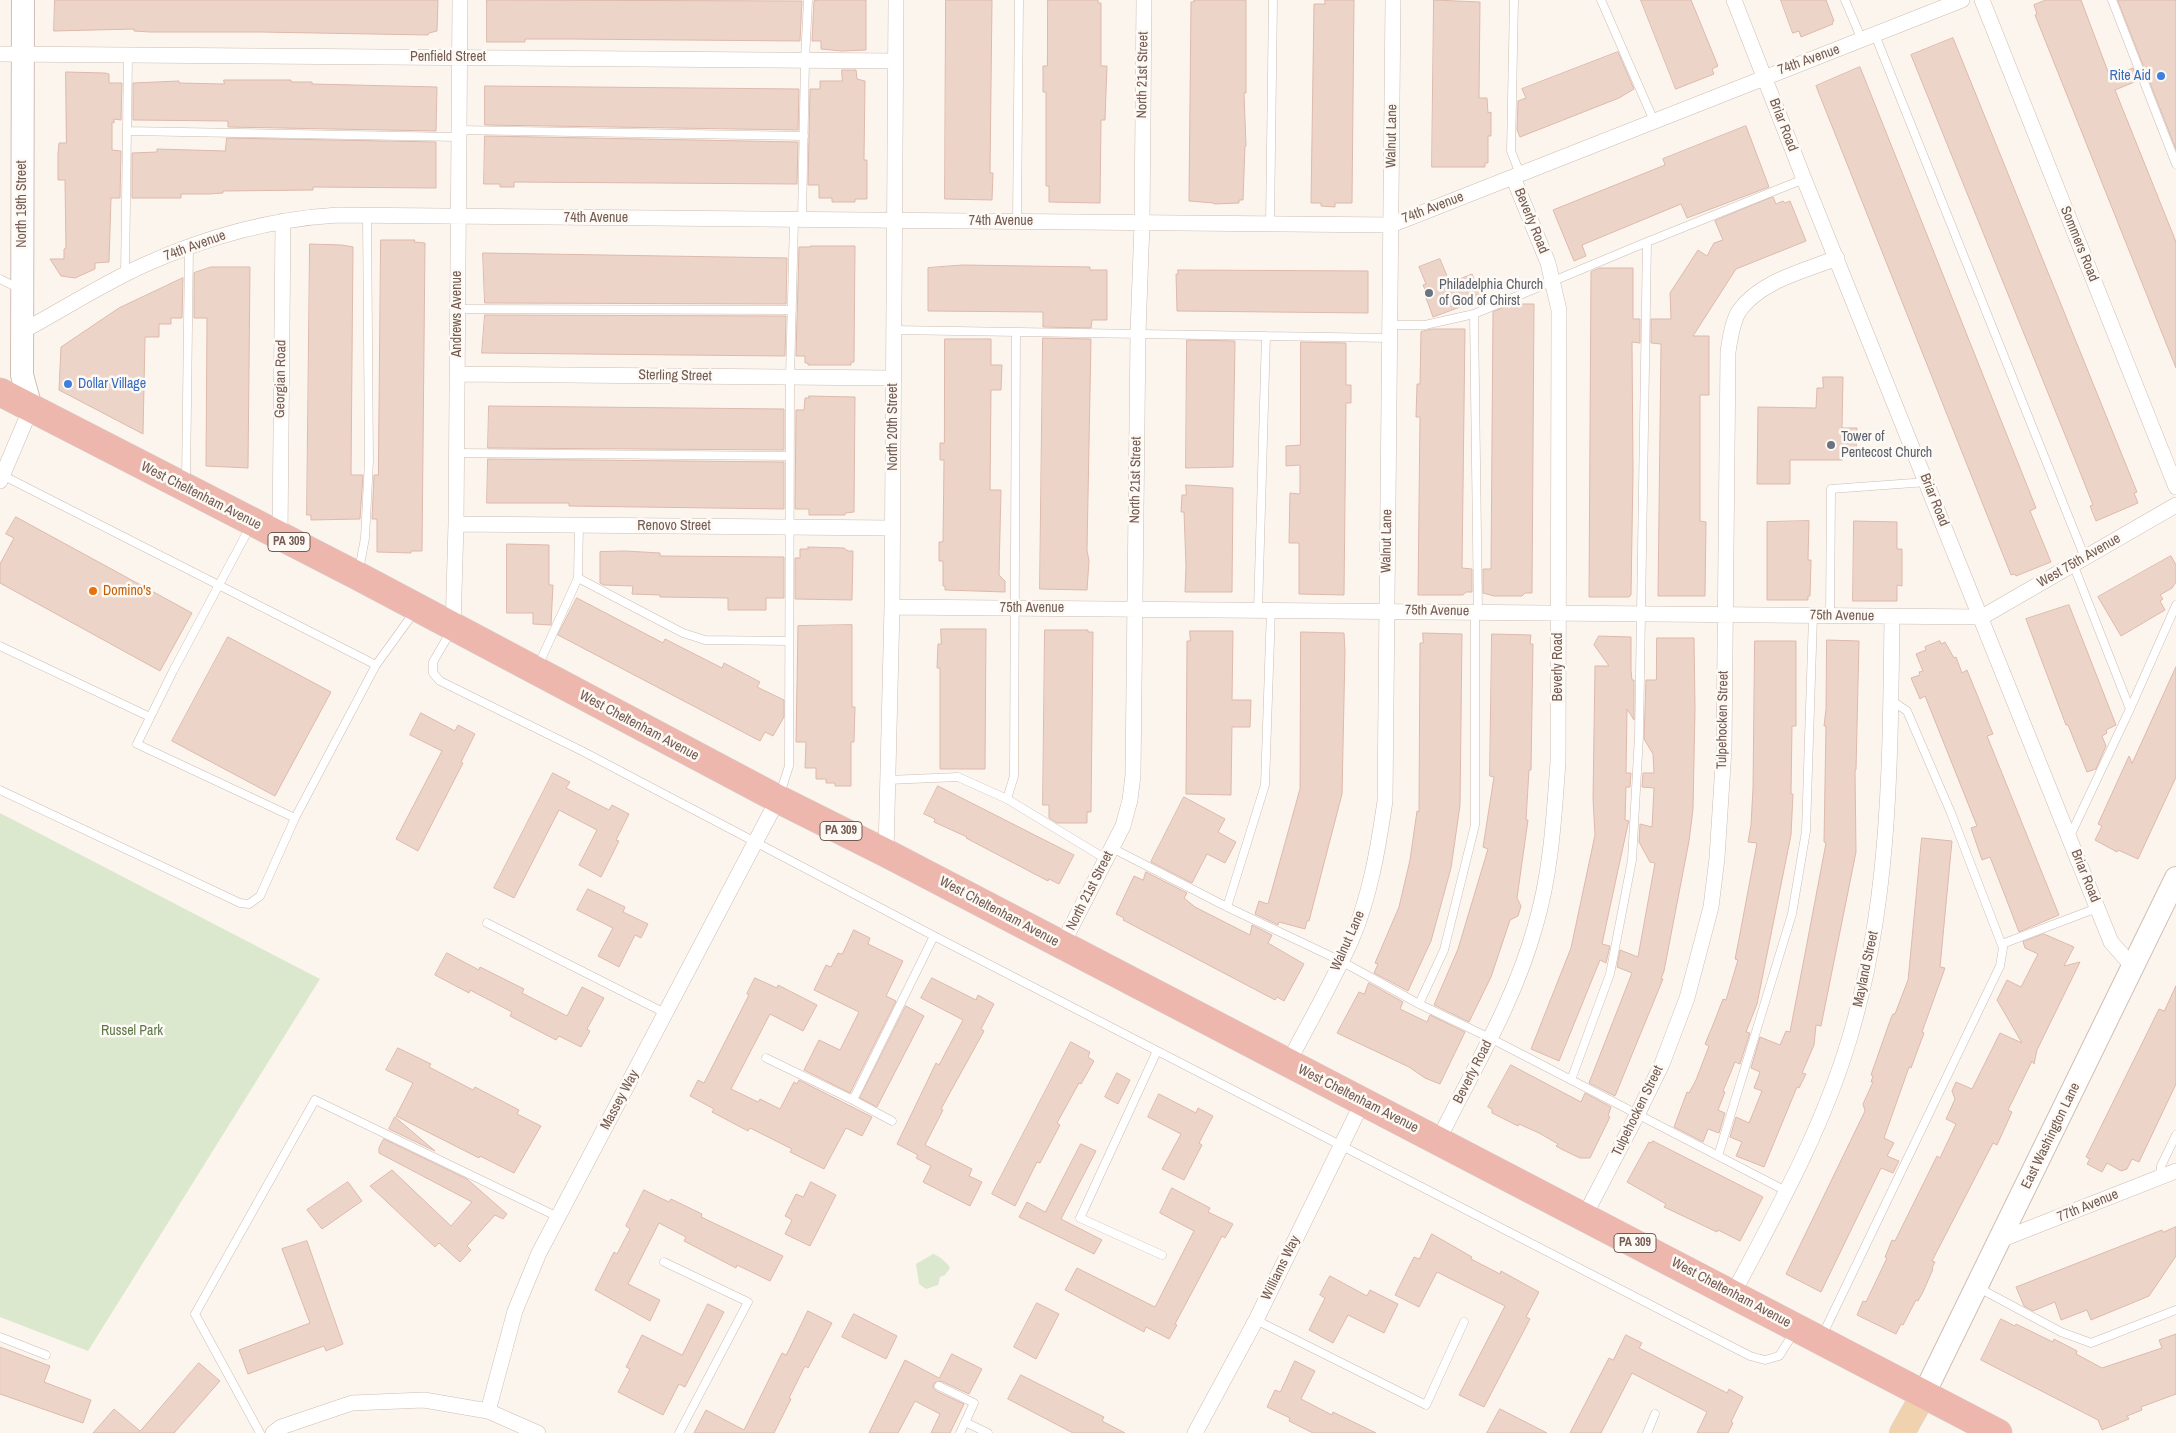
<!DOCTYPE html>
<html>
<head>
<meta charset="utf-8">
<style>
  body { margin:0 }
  canvas { display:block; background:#fbf5ee }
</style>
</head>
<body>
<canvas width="2176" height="1433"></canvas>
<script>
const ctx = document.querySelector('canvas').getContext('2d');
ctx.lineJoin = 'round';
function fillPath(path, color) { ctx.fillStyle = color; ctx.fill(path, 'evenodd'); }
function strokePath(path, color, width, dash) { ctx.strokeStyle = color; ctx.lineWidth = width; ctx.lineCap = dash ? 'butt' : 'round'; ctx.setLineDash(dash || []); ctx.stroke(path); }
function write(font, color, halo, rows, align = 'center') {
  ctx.font = font + ' "Archivo Narrow",sans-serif'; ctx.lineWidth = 5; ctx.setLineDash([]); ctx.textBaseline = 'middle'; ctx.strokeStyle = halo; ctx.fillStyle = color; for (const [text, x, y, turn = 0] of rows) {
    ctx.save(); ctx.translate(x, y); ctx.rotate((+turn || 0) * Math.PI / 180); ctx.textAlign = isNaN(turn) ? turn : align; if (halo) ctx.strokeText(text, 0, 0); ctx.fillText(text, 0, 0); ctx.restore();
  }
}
fillPath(new Path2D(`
  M0,813L320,979L88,1351L0,1317Z
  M933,1254C938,1255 948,1263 950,1268L945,1275L940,1277L938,1285L926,1289L919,1284L916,1264Z`), '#dbe8cd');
const building = new Path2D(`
  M55,0H438L437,31L429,33L428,35L260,32H150L134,31V29L54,31Z
  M487,0L802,1L800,41L568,39H525V42H487Z
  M821,0H866V50L842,51L821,49V41H812L814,1Z
  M946,0H992L990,173H993L992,200L945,199Z
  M1048,0H1098V3H1101V66H1107L1105,120H1101L1100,203L1049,202V186H1046V92H1043V66H1047Z
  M1194,0H1246V93H1244L1246,146H1245L1243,200H1239V203L1214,204V203L1189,201L1191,2H1194Z
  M1325,0H1354L1352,203H1335V207L1321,206V203H1311L1314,4H1325Z
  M1434,0L1480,2L1479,98H1487L1488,113L1491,112V136H1488V163H1485V167H1432Z
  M1641,0H1691L1718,66L1712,69L1714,74L1676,89Z
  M1781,0H1826L1834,21L1832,22L1833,24L1801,37L1799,31L1793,33Z
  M2046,0H2081L2110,77L2133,68L2137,81L2115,90L2176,242V368L2035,15L2037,14L2034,5Z
  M2118,0H2176V149Z
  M1953,38L2137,492L2134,493L2138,503L2096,521L2090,506L2093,505L2078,467L1911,55Z
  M1618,52L1634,89L1619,98L1520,137L1517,130L1518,101L1526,98L1522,89Z
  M1860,67L2036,508L2030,511L2051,562L2016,576L2015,574L2011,575L1816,86Z
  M842,70H856L857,79L865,81L864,160H867V199H855V202H832V198H819V185H808L810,89H820V81H842Z
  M66,72L105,73L109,74V83H122L121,120L114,119V123L112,122V150L121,151L120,198H111L109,262L95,263V269L75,278L61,276L50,259H64V249L66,248L65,180H58V154L59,143H66Z
  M224,80H291V82H312V84L437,87L436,131L228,127V121L133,120V83L179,81V83L224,84Z
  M485,86L799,89L798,130L485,125Z
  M1746,126L1769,187L1687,218L1681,204L1582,245L1586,256L1574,261L1553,210L1665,165L1663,159Z
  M485,136L798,142L797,184L514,182V187H500V184H484Z
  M227,138L436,142V188L313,187V190L223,191V193L209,194H181V198H132V153L157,152V149L225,151Z
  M1773,197L1776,204L1783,201L1785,203L1790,201L1806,241L1736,269L1693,336H1709V395H1700V521L1706,522L1705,596H1658L1661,344L1651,343V319H1671L1670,293L1698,250L1707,256L1714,243L1723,240L1715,221Z
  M381,240H415L414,242L425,243L422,551H411V553L377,552V519H372L374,475H378Z
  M310,244L342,245L353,247L351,475H363L360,519L311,520V515H307Z
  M811,246H855L854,362H851V365H808V363H805V356H796L799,247H810Z
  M483,253L787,258L786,304L485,303Z
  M1440,259L1450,283L1472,274L1482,299L1433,317L1425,295L1427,294L1423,285L1426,284L1419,267Z
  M963,265L1090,267V270H1107V320H1092L1091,328L1043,327V312L928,311V268Z
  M211,267H250L248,468L206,466L207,318H194V273Z
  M1600,268H1633V319H1640V343L1632,342L1633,472L1631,595L1629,597H1589L1591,272Z
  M1178,270L1368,271V313L1177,311L1176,274H1178Z
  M183,278L182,318H171V324H159V337H145L143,434L59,390L61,347L119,308Z
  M1513,304H1534L1532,593H1525L1522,596H1494L1483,593V569H1491L1493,312Z
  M485,315L786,316L785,356L482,353Z
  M1433,329H1465L1462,568L1472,569V592H1466L1463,595H1418L1420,417H1416L1417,384H1420L1421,332Z
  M1043,338L1091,339L1087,550L1089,561L1087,590L1040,589Z
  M945,339H991V365H1002L1001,390H991L990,490H1001L999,575L1005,581V592L945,590V586H943V561H939V542H943L944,460H940V443H944Z
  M1187,340L1235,341L1233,467L1186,468Z
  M1301,342L1346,343V385H1351V403H1346L1344,595L1299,594V543H1289L1290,493L1300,494V465L1286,466V446L1300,445Z
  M1823,377H1843L1842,428H1857L1856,452H1842V460H1790V484H1757L1758,407L1816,408L1817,388H1823Z
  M809,396L855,397L854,512L845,513V515H809V509H795L796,410H804L805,398H809Z
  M489,406L784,409V450L488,448Z
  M488,459L784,462V509L569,506V503H487Z
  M1186,485L1233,488L1232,592H1185L1186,566L1184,512H1181L1182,495H1186Z
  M16,517L192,613L160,671L0,583V564L14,538L6,534Z
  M1809,521L1808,560H1811L1810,596H1808V600H1767V522Z
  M1854,521L1897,522V549H1902V586L1897,585V601H1853Z
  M507,544L549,545V585H553L551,625L533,624V613H507Z
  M808,547L844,548L848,551H853L852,600L795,599V558H800V549H808Z
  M625,551L660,553V556L784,557V598H766V610H728V598L660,597V595L632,594L633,586L604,585L600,583V552Z
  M2171,556L2176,565V582L2172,588L2160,595L2163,599L2160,601L2165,610L2121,636L2098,597Z
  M577,598L663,643L665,639L722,668L724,663L760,682L757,687L784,700V717L773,736L765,732L760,741L558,635Z
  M2069,605L2116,725L2106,730L2107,733L2102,736L2106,746L2096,769L2087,772L2068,725H2066L2026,619Z
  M852,625V707H855L854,742H851V786H835V783H826V779H816V768H805L806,742H796L798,626Z
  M941,629H986L985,769H940V668H937L938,644H941Z
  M1045,630H1088V632H1093L1091,812H1087V823H1057L1049,818V805H1043Z
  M1190,631H1233L1232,700H1251L1250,727H1232L1231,795L1186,794L1187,641H1190Z
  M1301,632L1344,633L1345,652L1342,794L1309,921H1307L1305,929L1279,922L1278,925L1255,914L1259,901L1268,904L1300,789Z
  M1423,633L1462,634L1460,805L1451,868L1431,941L1408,991L1374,973L1378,964L1375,963L1399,907L1410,860L1417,811L1419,812L1420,643H1423Z
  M1492,634L1531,635L1530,644H1533L1531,770H1529L1526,820H1528L1517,898L1521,906L1518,916L1510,920L1491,977L1469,1022L1434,1005L1458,949L1488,849L1483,847L1494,777L1490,776Z
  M1599,636L1631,637V670L1632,680H1634V720L1627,709L1626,773H1631L1630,787H1626L1625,820L1629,821L1628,824L1602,944L1610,946L1606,963L1600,960L1559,1061L1531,1049L1571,948L1595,835L1593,799L1595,666H1609L1594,645Z
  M228,637L331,692L275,796L172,741Z
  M1657,638H1694L1695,709L1693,809L1689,841L1664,971L1661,979H1663L1615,1096L1589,1083L1632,973L1617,967L1620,950L1638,957L1655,863L1650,862L1639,842L1640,824L1652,827L1654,788L1642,787L1643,773H1654L1653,754L1644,739L1646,680H1656Z
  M1827,640L1859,641L1856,770H1855L1856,852L1821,1026L1816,1025L1814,1045L1802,1073L1806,1074L1799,1088L1797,1087L1764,1167L1736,1156L1742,1142L1730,1137L1736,1117L1749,1123L1762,1091L1754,1088L1760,1072L1751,1068L1760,1037L1780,1045L1786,1031L1790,1032L1808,938L1826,843L1824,842L1826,726H1824L1826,709Z
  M1755,641H1796V726H1792L1791,794H1793L1791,835L1757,1004L1746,1032L1750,1033L1740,1064L1735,1062L1723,1091L1725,1092L1718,1110L1725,1113L1719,1133L1708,1129L1703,1142L1674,1127L1687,1092L1689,1093L1696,1080L1709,1046L1705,1044L1713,1025L1723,999L1726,1000L1738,960L1735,959L1739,939L1757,843L1748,842L1751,825L1753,788Z
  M1940,641L1941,644L1945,642L1954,658L1956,657L1962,673L1967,670L1993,734L1987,736L2059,915L2019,932L1990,857L1982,860L1971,828L1977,826L1925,696L1920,699L1911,678L1920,675L1919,672L1923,671L1916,654L1926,650L1925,647Z
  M2176,667V777L2138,859L2118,850L2117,852L2095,840L2102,826L2098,824L2129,756L2132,763Z
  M421,713L455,731L458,725L475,734L461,762L463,763L418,851L396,839L442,751L410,735Z
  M553,773L570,782L566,788L609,810L612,805L629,814L616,840L619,841L601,877L579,865L597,830L559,810L514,898L494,888Z
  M938,786L1074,855L1059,884L1049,879L1048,881L966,838L967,837L934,822L935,819L924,814Z
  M1184,797L1225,819L1218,832L1236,842L1225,863L1207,854L1192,883L1151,862Z
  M1922,838L1952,841L1940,967L1945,968L1922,1032L1924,1033L1911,1068L1909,1067L1884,1138L1894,1143L1887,1156L1899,1161L1893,1173L1881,1168L1821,1292L1786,1274L1865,1111L1863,1104L1873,1082H1871L1873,1076L1871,1075L1872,1072L1891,1018L1893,1014H1895L1908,980Z
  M1146,872L1187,893L1184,898L1195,907L1250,935L1252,925L1272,935L1268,943L1304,964L1284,1001L1277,997L1275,1000L1123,920L1124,918L1116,914L1134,876L1143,880Z
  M588,889L625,907L623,912L648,924L641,938L635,935L619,967L598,956L613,928L577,910Z
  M854,930L870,938L868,944L903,961L886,996L896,1001L850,1093L804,1070L819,1040L840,1050L859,1012L814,990L826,965L831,967L838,953L842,954Z
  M2044,934L2074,947L2064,966L2080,962L2037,1050L2034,1064L2032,1061L2008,1110L2012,1112L1997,1145L1993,1143L1932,1261L1935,1262L1932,1268L1933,1269L1923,1292L1918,1301L1916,1300L1903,1325L1901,1324L1896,1334L1857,1315L1863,1301L1866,1302L1887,1258L1885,1257L1892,1240L1895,1241L1937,1156L1940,1158L1956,1124L1946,1119L1955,1099L1952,1091L1956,1082L1972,1089L2000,1033L2022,1043L1997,1000L2007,980L2021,987L2038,954L2025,948L2023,942Z
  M447,953L479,970L480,967L524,989L522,993L567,1016L582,987L604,998L587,1029L590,1031L581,1047L559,1036L556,1040L510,1016L512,1012L470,990L469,993L435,975Z
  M755,978L777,988L778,985L817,1005L803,1031L770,1014L731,1089L758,1102L760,1099L780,1109L794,1082L797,1084L799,1080L872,1117L862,1136L846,1128L824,1169L790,1152L792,1149L750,1128L748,1131L712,1112L714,1109L690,1096L698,1080L704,1083L749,995L747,994Z
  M932,978L976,1000L978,995L994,1004L981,1029L984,1031L941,1109L943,1110L925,1145L972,1169L969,1176L982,1182L970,1206L923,1182L931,1166L916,1158L918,1155L897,1144L936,1063L939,1065L963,1020L921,998Z
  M1369,983L1403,1002L1400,1009L1427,1022L1430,1015L1465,1032L1440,1084L1425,1078L1409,1067L1337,1033L1359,992L1364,994Z
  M2176,986V1084L2139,1162L2132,1159L2127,1169L2121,1171L2107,1163L2102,1172L2087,1164L2090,1159L2086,1157L2159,1009L2164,1011Z
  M906,1006L924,1016L877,1107L860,1098Z
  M1071,1042L1090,1052L1088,1057L1094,1061L1081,1084L1079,1083L1057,1123L1060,1125L1040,1163L1037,1162L1015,1206L992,1194Z
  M398,1048L431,1064L429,1067L473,1090L475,1087L519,1110L517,1114L541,1126L514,1173L480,1156L479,1158L396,1116L413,1083L386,1070Z
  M1511,1065L1581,1102L1585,1093L1611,1107L1608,1116L1610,1117L1590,1158H1580L1561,1149L1556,1146L1558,1144L1539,1133L1519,1124L1518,1126L1492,1113V1109L1488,1107Z
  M1117,1073L1130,1080L1118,1104L1105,1097Z
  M1159,1094L1196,1113L1198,1108L1213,1116L1199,1143L1202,1145L1184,1180L1162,1169L1181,1134L1148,1117Z
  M395,1117L435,1151L389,1129Z
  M384,1139L467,1179L507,1214L503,1219L495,1215L467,1246L471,1250L460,1262L439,1243L435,1247L370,1186L392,1170L451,1226L472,1202L379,1153V1148Z
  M1653,1141L1763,1197L1740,1241L1718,1230L1717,1232L1664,1207L1666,1204L1627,1182L1649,1142L1651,1143Z
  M1081,1144L1096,1151L1061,1219L1102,1240L1094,1254L1019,1217L1027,1202L1045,1212Z
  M348,1182L362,1201L322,1229L307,1210Z
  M811,1182L836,1195L810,1246L785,1234L792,1220L785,1216L796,1194L803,1197Z
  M1172,1188L1210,1208L1208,1212L1233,1224L1225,1238L1222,1236L1175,1324L1177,1325L1169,1339L1146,1327L1144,1332L1065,1290L1077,1268L1155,1307L1194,1231L1160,1213Z
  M644,1190L669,1202L671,1199L702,1214L701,1217L783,1256L770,1281L737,1265L736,1268L684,1241L686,1237L659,1223L628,1284L660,1300L650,1321L595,1290L614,1252L617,1254L630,1229L626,1226Z
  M2176,1227V1256L2149,1296L2091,1320L2087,1310L2061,1320L2055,1302L2033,1311L2024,1306L2016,1287L2162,1230L2163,1232Z
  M1432,1234L1472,1257L1471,1259L1500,1274L1501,1271L1539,1292L1526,1317L1530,1319L1484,1407L1459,1395L1505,1306L1437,1272L1419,1307L1395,1295L1414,1257L1419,1259Z
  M307,1241L343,1344L326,1351L324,1346L248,1374L239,1350L310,1323L282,1249Z
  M1330,1276L1367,1296L1370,1290L1398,1304L1384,1333L1348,1315L1333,1343L1309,1330L1325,1298L1320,1295Z
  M1037,1303L1059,1314L1036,1359L1014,1347Z
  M708,1304L724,1312L685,1387L679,1384L663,1415L618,1392L630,1369L626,1367L642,1335L682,1355Z
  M808,1311L832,1323L808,1368L805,1366L789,1398L791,1399L774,1433H694L706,1410L744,1430L782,1353L786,1355Z
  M854,1314L897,1336L886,1359L842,1337Z
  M2001,1319L2015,1326L2016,1324L2053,1342L2054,1339L2077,1351L2076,1354L2102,1368L2162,1348L2159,1340L2176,1334V1394L2141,1407L2142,1410L2127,1416L2129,1419L2102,1430L2098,1420L1981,1360Z
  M1626,1335L1642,1343L1639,1348L1727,1393L1729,1389L1743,1397L1731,1422L1733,1423L1728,1433H1697L1707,1412L1632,1373L1601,1433H1570L1609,1358L1613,1360Z
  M0,1347L50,1366L44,1382L91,1400L83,1423L0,1394Z
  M952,1354L982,1369L969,1394L941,1381L934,1383L933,1387L936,1391L964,1404L950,1433H931L940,1414L915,1401L898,1433H869L905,1360L939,1378Z
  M1295,1361L1315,1371L1301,1399L1332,1415L1333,1412L1376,1433H1313L1289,1421L1290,1418L1267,1407L1275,1390L1280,1392Z
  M199,1363L220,1381L174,1433H93L114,1409L140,1431Z
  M1021,1375L1104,1417L1102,1421L1125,1433H1073L1008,1399Z
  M1500,1409L1547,1433H1487Z`);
fillPath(building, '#edd4c9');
strokePath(building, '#deb9ab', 1);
const lane = new Path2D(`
  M1514,0L1511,151L1520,174
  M1601,0L1654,121
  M1845,0L1862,40
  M2112,0L2176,164
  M1875,35L2085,558
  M459,130L804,136
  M127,131L459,137
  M802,220L805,60L808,0
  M1017,221L1019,0
  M1270,223L1273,0
  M1647,242L1804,179
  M125,275L128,55
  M0,279L20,289
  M457,309L792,310
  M1390,325H1425L1474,314
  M894,330L1390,338
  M457,453L790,456
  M2,475L376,665L415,611
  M186,481L189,246
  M251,525L173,671L137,744L295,818
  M2073,564L2130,709L2176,605
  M359,570L365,538L369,461L367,216
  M578,578L579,525
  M1258,610L1266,336
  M1478,611L1474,314L1647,242L1639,736L1632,860L1610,974L1571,1080
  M1830,616L1831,489L1927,482
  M451,631L433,662V673L440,681L582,751L934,936L1750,1356L1765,1360L1779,1356L1795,1331
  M0,646L150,717
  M538,666L578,578L683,633L705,640L789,641
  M888,780L958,777L1007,799L1106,859
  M0,790L240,903L249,904L260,896L295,818L376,665
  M780,794L789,766L790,377L794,220
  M1007,799L1014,776L1016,332
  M2070,836L2130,709
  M1112,848L1227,907L1341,961L1419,1004L1490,1038L1786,1191
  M1227,907L1265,785L1271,609
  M487,923L665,1013
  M2002,944L2097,908
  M1419,1004L1444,950L1475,825V612
  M1157,1051L1080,1218L1162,1255
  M766,1058L853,1100L934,936
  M853,1100L892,1121
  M1718,1156L1792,914L1806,831L1813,616
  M2160,1177L2161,1166L2176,1135
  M664,1262L748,1302L679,1433
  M1979,1288L2061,1332L2091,1343L2176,1310
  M1256,1320L1426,1405L1464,1322
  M1822,1336L2000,966L2003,948L1951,813L1907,711L1891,700
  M0,1337L46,1355
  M939,1386L974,1403L960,1433
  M965,1422L988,1433
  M260,1433L195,1314L315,1100L558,1217
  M1647,1433L1655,1414`);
const street = new Path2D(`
  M1734,0L1804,179L2111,942L2133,967
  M1982,0L2176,487
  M0,54L896,61
  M21,332C62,310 102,284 144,265C206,237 271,219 338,215L1391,225L1962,0
  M457,374L893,378
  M0,481L31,408
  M456,524L892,528
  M280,537L283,221
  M892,607L1982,617L2176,505
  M453,628L456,524L460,0
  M886,853L892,607L896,0
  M1062,945L1123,826L1130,800L1133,775L1138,333L1142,223L1144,0
  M1288,1063C1309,1023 1332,983 1351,941C1370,897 1378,849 1385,801L1393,0
  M1438,1141C1472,1071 1514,1003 1535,927C1551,874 1554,817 1558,762L1559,310L1548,263L1513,177
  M1584,1217L1637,1115L1662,1064L1687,998L1711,907L1717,858L1724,749L1728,352C1730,339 1732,323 1739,311C1760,281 1804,271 1837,258
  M2000,1240L2176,1171
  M1733,1294C1776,1212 1822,1130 1849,1040C1891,902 1890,760 1892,617
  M488,1411L515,1311L539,1253L778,799
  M273,1433L281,1427L352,1403L424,1400L488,1411L538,1433
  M1195,1433L1256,1320L1363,1101`);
const secondary = new Path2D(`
  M23,0L22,375L31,408
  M1924,1394L2176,878`);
const primary = new Path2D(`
  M1902,1433L1924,1394`);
const highway = new Path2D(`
  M0,392L358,576L778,799L886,853L1998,1433`);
strokePath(lane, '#ccbdb4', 9);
strokePath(street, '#ccbdb4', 16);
strokePath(secondary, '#d1beb4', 24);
strokePath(primary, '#d8d1cf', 26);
strokePath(highway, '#d8d1cf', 29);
strokePath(lane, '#fff', 8);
strokePath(street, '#fff', 15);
strokePath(secondary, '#fff', 22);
strokePath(primary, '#f0d2af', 25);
strokePath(highway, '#edb7ad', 28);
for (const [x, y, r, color] of [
  [2161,76,5,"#3f7fe0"],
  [1429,293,5,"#6b7280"],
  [68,384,5,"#3f7fe0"],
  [1831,445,5,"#6b7280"],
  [93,591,5,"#e8710a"]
]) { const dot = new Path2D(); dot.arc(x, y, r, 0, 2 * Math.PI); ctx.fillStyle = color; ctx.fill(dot); strokePath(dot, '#fdf9f4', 2); }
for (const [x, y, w] of [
  [289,542,42],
  [841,831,42],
  [1635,1243,42]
]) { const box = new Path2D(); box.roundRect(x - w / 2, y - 9.5, w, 19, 4); ctx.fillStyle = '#fdf9f4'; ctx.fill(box); strokePath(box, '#745b52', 1); }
write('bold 12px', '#745b52', null, [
  ["PA 309",289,542],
  ["PA 309",841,831],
  ["PA 309",1635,1243]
]);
write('14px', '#745b52', '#fdf9f4', [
  ["Penfield Street",448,57],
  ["74th Avenue",1809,60,-20],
  ["North 21st Street",1143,75,-89],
  ["Briar Road",1783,125,69],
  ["Walnut Lane",1392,136,-89],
  ["North 19th Street",22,204,-90],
  ["74th Avenue",1433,208,-21],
  ["74th Avenue",596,218],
  ["74th Avenue",1001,221],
  ["Beverly Road",1531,221,68],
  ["Sommers Road",2079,244,68],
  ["74th Avenue",195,246,-20],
  ["Andrews Avenue",457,314,-90],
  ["Sterling Street",675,376,1],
  ["Georgian Road",281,379,-89],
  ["North 20th Street",893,427,-90],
  ["North 21st Street",1136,480,-89],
  ["West Cheltenham Avenue",201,496,27],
  ["Briar Road",1934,500,68],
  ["Renovo Street",674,526],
  ["Walnut Lane",1387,541,-89],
  ["West 75th Avenue",2079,561,-30],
  ["75th Avenue",1032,608],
  ["75th Avenue",1437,611,1],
  ["75th Avenue",1842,616,1],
  ["Beverly Road",1558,667,-90],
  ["Tulpehocken Street",1723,720,-89],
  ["West Cheltenham Avenue",639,726,28],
  ["Briar Road",2085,876,68],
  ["North 21st Street",1090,891,-63],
  ["West Cheltenham Avenue",999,912,28],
  ["Walnut Lane",1348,941,-66],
  ["Mayland Street",1866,969,-78],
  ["Beverly Road",1473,1072,-63],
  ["West Cheltenham Avenue",1358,1099,27],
  ["Massey Way",620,1100,-62],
  ["Tulpehocken Street",1638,1111,-64],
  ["East Washington Lane",2051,1136,-64],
  ["77th Avenue",2088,1206,-22],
  ["Williams Way",1281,1268,-64],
  ["West Cheltenham Avenue",1731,1293,28]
]);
write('14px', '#366cbe', '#fdf9f4', [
  ["Rite Aid",2151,76],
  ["Dollar Village",78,384,"left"]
], 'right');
write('14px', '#5b616d', '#fdf9f4', [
  ["Philadelphia Church",1439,285],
  ["of God of Chirst",1439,301],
  ["Tower of",1841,437],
  ["Pentecost Church",1841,453]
], 'left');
write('14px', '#c56008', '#fdf9f4', [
  ["Domino's",103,591]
], 'left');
write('14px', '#5e784c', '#fdf9f4', [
  ["Russel Park",132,1031]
]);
</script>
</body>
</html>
